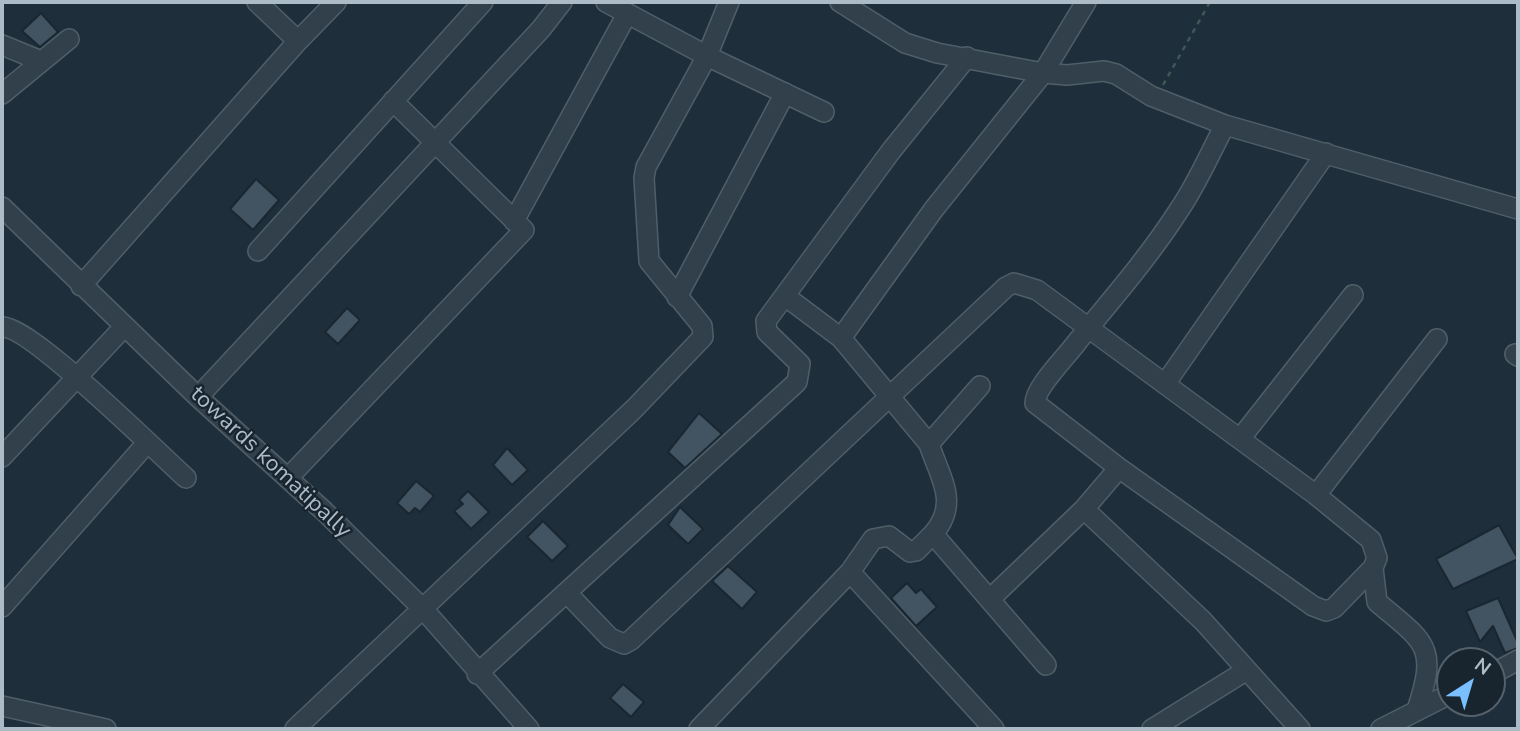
<!DOCTYPE html>
<html>
<head>
<meta charset="utf-8">
<style>
  body { margin:0 }
  #map { position:relative; width:1520px; height:731px; overflow:hidden; background:#1e2e3a; font-family:"Nunito Sans",sans-serif }
  canvas { display:block }
  .frame { position:absolute; inset:0; border:4px solid #adbbc7; pointer-events:none }
  .north { position:absolute; left:1436px; top:647px; width:70px; height:70px; box-sizing:border-box; background:#18252f; border:2px solid #54616c; border-radius:50%; rotate:37deg; font-size:19px; font-weight:700; line-height:28px; text-align:center; color:#adbbc7 }
  .north::after { content:''; display:block; margin:auto; width:24px; height:32px; background:#7ac0ff; clip-path:polygon(50% 0,100% 100%,50% 72%,0 100%) }
</style>
</head>
<body>
<div id="map">
<canvas width="1520" height="731"></canvas>
<div class="frame"></div>
<div class="north">N</div>
</div>
<script>
const ctx = document.querySelector('canvas').getContext('2d');
ctx.lineJoin = 'round';
function fillPath(path, color) { ctx.fillStyle = color; ctx.fill(path, 'evenodd'); }
function strokePath(path, color, width, dash) { ctx.strokeStyle = color; ctx.lineWidth = width; ctx.lineCap = dash ? 'butt' : 'round'; ctx.setLineDash(dash || []); ctx.stroke(path); }
function write(font, color, halo, rows, align = 'center') {
  ctx.font = font + ' "Nunito Sans",sans-serif'; ctx.lineWidth = 5; ctx.setLineDash([]); ctx.textBaseline = 'middle'; ctx.strokeStyle = halo; ctx.fillStyle = color; for (const [text, x, y, turn = 0] of rows) {
    ctx.save(); ctx.translate(x, y); ctx.rotate((+turn || 0) * Math.PI / 180); ctx.textAlign = isNaN(turn) ? turn : align; if (halo) ctx.strokeText(text, 0, 0); ctx.fillText(text, 0, 0); ctx.restore();
  }
}
const building = new Path2D(`
  M41,13L58,32L40,47L22,31Z
  M256,179L279,200L253,230L230,209Z
  M347,308L360,320L338,344L325,332Z
  M699,413L722,434L685,468L668,452Z
  M507,448L528,470L512,485L493,465Z
  M416,481L434,496L420,512L415,508L409,514L397,503Z
  M468,491L489,512L471,529L454,511L463,504L459,500Z
  M680,507L703,529L688,544L668,525Z
  M543,521L568,546L552,561L527,537Z
  M1499,525L1518,559L1453,589L1436,559Z
  M728,566L757,592L742,609L712,581Z
  M907,583L916,593L921,589L937,607L916,626L891,598Z
  M1498,598L1518,643V648L1505,653L1493,626L1480,642L1466,611Z
  M623,684L644,702L631,717L610,698Z`);
fillPath(building, '#425462');
strokePath(building, '#1a2731', 2);
const minor = new Path2D(`
  M257,2L298,41
  M606,2L707,56L824,112
  M840,2L905,43L937,53L1043,73L1067,75L1104,71L1116,74L1151,96L1225,125L1518,209
  M2,45L41,61
  M2,94L69,39
  M2,207L198,397L325,512L424,610L529,729
  M514,221L627,14
  M258,251L483,2
  M81,286L298,41L336,2
  M785,296L841,338L929,444
  M677,297L785,93
  M2,327C31,326 157,452 186,478
  M841,338L934,209L1043,73L1086,2
  M1515,354L1518,356
  M1165,384L1326,153
  M980,386L929,444C940,478 960,503 933,534L1046,665
  M198,397L541,29L562,2
  M1240,439L1353,295
  M2,457L124,327
  M288,478L524,230L393,101
  M1316,495L1437,339
  M1084,509L1203,621L1300,729
  M933,534L916,551L910,552L889,536L873,539L850,572L994,729
  M1373,568L1377,602C1426,643 1438,646 1417,710
  M567,593L610,638L624,644L631,640L1006,287L1014,283L1037,290L1316,495L1371,540L1377,558L1373,568L1334,608L1326,611L1313,606L1119,468L1035,403C1035,387 1067,356 1077,342C1112,299 1149,257 1179,210C1197,184 1210,153 1225,125
  M990,599L1084,509L1119,468
  M2,607L147,443
  M477,674L797,382L800,364L767,332L766,321L891,151L967,57
  M1492,674L1518,660
  M2,706L106,729
  M295,729L634,409L703,337L702,326L649,261L644,178L646,167L707,56L729,2
  M699,729L850,572
  M1152,729L1247,670
  M1381,729L1450,694`);
strokePath(minor, '#505e68', 22);
strokePath(new Path2D(`
  M1163,85L1210,2`), '#3e5857', 2.5, [5, 5]);
strokePath(minor, '#32404b', 19);
write('23px', '#adbbc7', '#18252f', [
  ["towards komatipally",270,463,43]
]);
</script>
</body>
</html>
